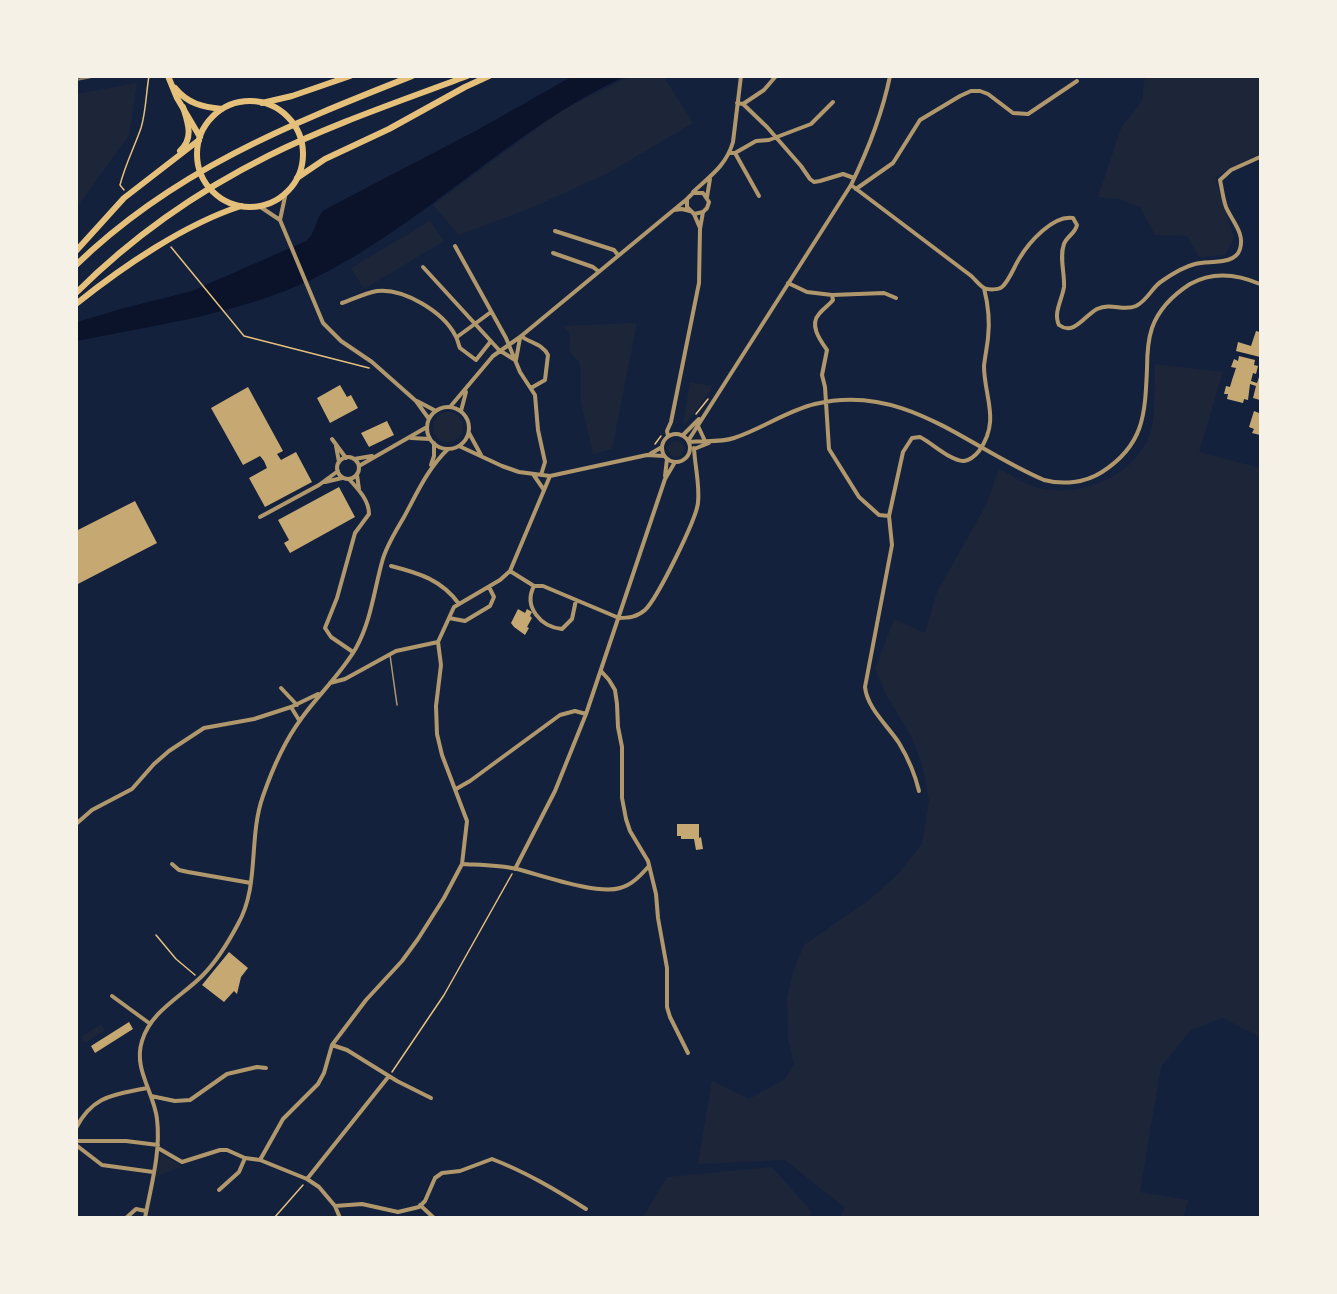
<!DOCTYPE html>
<html>
<head>
<meta charset="utf-8">
<style>
  body { margin:0 }
  #map { position:relative; width:1337px; height:1294px; overflow:hidden; background:#14213d; font-family:Commissioner,sans-serif }
  canvas { display:block }
  .frame { position:absolute; inset:0; border:78px solid #f6f1e7; pointer-events:none }
</style>
</head>
<body>
<div id="map">
<canvas width="1337" height="1294"></canvas>
<div class="frame"></div>
</div>
<script>
const ctx = document.querySelector('canvas').getContext('2d');
ctx.lineJoin = 'round';
function fillPath(path, color) { ctx.fillStyle = color; ctx.fill(path, 'evenodd'); }
function strokePath(path, color, width, dash) { ctx.strokeStyle = color; ctx.lineWidth = width; ctx.lineCap = dash ? 'butt' : 'round'; ctx.setLineDash(dash || []); ctx.stroke(path); }
fillPath(new Path2D(`
  M631,76L664,77L693,123L608,173L531,208L459,235L433,205L562,110Z
  M1145,77H1260V154L1230,168L1215,178L1234,238L1225,255L1199,257L1187,236L1155,235L1140,207L1119,199L1098,197L1121,128L1142,101Z
  M137,83L129,135L77,207V94Z
  M430,221L444,241L364,289L351,268Z
  M637,323L612,449L593,454L581,402V371L579,362L569,351L570,333L563,326Z
  M1155,364L1223,372L1199,452L1260,468V1037L1223,1018L1191,1030L1161,1067L1140,1192L1188,1200L1183,1217H841L844,1207L785,1160L698,1164L712,1081L749,1099L785,1079L794,1064L788,1039L787,998L793,972L804,945L869,900L897,875L922,844L929,800L922,764L912,738L886,694L875,669L894,619L925,633L937,592L986,505L999,469C1010,474 1021,482 1032,486C1075,500 1130,480 1149,437C1156,420 1154,384 1155,364Z
  M690,382L711,386L710,391L688,421L683,425Z
  M433 427a15 15 0 1 1 30 0a15 15 0 1 1-30 0Z
  M668 449a8 8 0 1 1 16 0a8 8 0 1 1-16 0Z
  M101,1024L105,1030L85,1043L81,1037Z
  M161,1153L182,1167L156,1176Z
  M772,1167L811,1211L810,1217H643L667,1177Z`), '#1d2539');
fillPath(new Path2D(`
  M571,77H624C511,129 425,224 313,279C239,314 156,325 77,341V322L124,308L192,291L306,241C317,232 314,220 324,210L479,129Z`), '#0b132b');
fillPath(new Path2D(`
  M1256,331L1260,332V357L1236,351L1238,342L1251,346Z
  M1239,356L1255,360L1254,365L1258,366L1256,374L1253,373L1251,381L1257,383L1260,374V400L1253,398L1256,386L1250,384L1248,400L1244,399L1243,403L1227,399L1228,394H1224L1226,386L1230,387L1232,380L1236,368L1231,367L1234,359L1238,361Z
  M340,385L347,397L351,395L358,408L330,423L317,398Z
  M248,387L283,451L277,454L281,460L296,452L312,482L265,507L249,478L267,468L264,461L260,456L243,465L211,408Z
  M1260,408V435L1252,433L1254,429L1249,427L1254,411L1259,413Z
  M387,421L394,435L369,447L361,433Z
  M339,487L355,517L290,553L284,543L289,540L278,520Z
  M135,501L157,543L76,585V531Z
  M518,609L525,613L527,609L532,612L530,616L532,618L527,627L529,628L525,635L514,627L511,623Z
  M677,824H699V838L701,837L703,849L696,850L694,839H681V836H677Z
  M229,952L248,968L241,977L237,994L234,991L224,1002L202,985Z
  M129,1022L133,1029L95,1053L91,1046Z`), '#c6a872');
strokePath(new Path2D(`
  M124,190L120,185C125,165 134,148 141,128C146,112 146,93 149,76
  M171,247L244,336L369,368
  M696,414L708,399
  M655,444L661,436
  M156,935L176,959L195,975
  M392,1072L444,995L512,874
  M274,1218L303,1185`), '#e5c07b', 1.5);
strokePath(new Path2D(`
  M390,655L397,705`), '#b1986c', 1.5);
strokePath(new Path2D(`
  M737,103L743,104L767,127L801,166L810,179L814,182L820,181L843,174L854,178
  M743,104L764,90L776,76
  M730,153H735L756,141L769,140L811,124L833,102
  M735,153L759,196
  M851,185L970,275C974,278 979,285 984,288C989,290 998,290 1002,287C1009,281 1014,267 1019,259C1029,242 1053,215 1073,218L1077,225C1075,234 1067,236 1064,244C1059,257 1065,274 1064,287C1062,300 1053,313 1059,325C1074,336 1084,316 1097,309C1112,302 1123,312 1136,306C1148,300 1152,287 1162,281C1172,274 1183,267 1195,264C1208,260 1235,266 1240,249C1245,233 1232,221 1226,207C1223,199 1222,189 1220,180L1231,170L1260,157
  M856,189L893,163L920,120L960,96L971,91H980L988,94L1013,113L1028,114L1077,81
  M286,192L280,220L323,323L341,341L372,362L416,401L429,419
  M693,192C710,176 726,166 733,142L741,76
  M707,197L710,179
  M259,206L280,220
  M674,210L682,209L690,211
  M694,214L700,228
  M555,231L614,250L618,255
  M455,246L506,338L520,372L535,395L538,430L545,462L541,475
  M553,253L593,267L598,271
  M423,267L499,350L515,360
  M788,283L807,292L832,295L833,300C829,305 823,309 819,314C809,325 820,340 827,350L822,375L825,387L829,449L859,497L879,515L889,516
  M832,295L884,293L896,298
  M342,303C353,299 366,293 377,291C404,288 443,312 455,335C458,339 458,344 460,348L476,360L491,341
  M521,336C530,343 543,344 548,355L545,380L531,388
  M457,337L491,312
  M516,360L520,338
  M417,401L436,411
  M450,407L493,356L520,337L687,199
  M427 428a21 21 0 1 1 42 0a21 21 0 1 1-42 0Z
  M461,411L466,392
  M698,426L705,441
  M469,433L481,455
  M662 448a14 14 0 1 1 28 0a14 14 0 1 1-28 0Z
  M683,435L699,419
  M668,436L667,431L671,422L699,283L700,229L703,212L707,208L709,202L703,193H693L687,199V207L694,214L703,212
  M411,438L430,439
  M332,439L346,458
  M688,441L851,185C868,150 882,115 890,76
  M689,442C704,440 719,443 734,438C762,429 786,411 815,404C905,382 968,448 1044,480C1063,485 1085,483 1102,472C1144,445 1145,415 1147,369C1147,356 1148,340 1152,328C1159,308 1173,295 1190,284C1213,271 1237,274 1260,284
  M336,446L339,462
  M459,446L502,466L519,472L550,476L647,455L664,456
  M694,449L709,443
  M650,454L662,447
  M337 468a11 11 0 1 1 22 0a11 11 0 1 1-22 0Z
  M354,459L372,456
  M431,465L434,456V443
  M359,466L427,427
  M533,474L544,490
  M357,475L359,489
  M665,476L667,459
  M349,479C358,489 369,500 369,514L355,533L337,598L325,628L331,637L353,652
  M325,482L342,478
  M260,517L319,485L338,471
  M391,566C419,573 442,580 459,604
  M510,571L534,586H543L619,618C629,618 637,617 645,610C657,599 696,520 698,503C700,485 695,467 694,448
  M534,586C523,607 541,627 562,629L572,619L576,600
  M449,618L465,621L490,606L494,597L489,587
  M601,671L609,680L615,690L617,704L618,727L622,747V798L626,819L630,831L648,861L656,894L658,918L667,968V1007L670,1017L688,1053
  M330,683L345,679L396,651L438,642
  M281,688L297,705
  M291,707L299,720
  M456,789L470,781L560,715L575,711L586,714
  M919,791C915,774 908,758 899,743C888,726 867,708 865,687L892,545L889,516L903,452L912,438L920,437C932,443 952,462 964,461C971,460 975,456 979,451C1001,420 984,397 984,366C985,357 987,347 988,338C990,322 988,304 984,288
  M76,824L92,810L132,789L154,764L169,751L204,728L254,719L291,707L318,694
  M172,864L179,870L188,872L251,883
  M462,864C480,865 499,865 517,869C541,875 597,895 620,888C632,885 641,875 649,866
  M515,869L555,791L586,714L665,479L675,462
  M112,996L149,1023
  M332,1045L347,1050L397,1081L431,1098
  M151,1096L175,1101L190,1100L227,1074L257,1067L266,1068
  M76,1128C93,1095 114,1095 147,1088
  M76,1141H126L158,1145
  M76,1145L102,1165L153,1172
  M158,1148L182,1162L220,1150H227L245,1158L260,1160L307,1179L319,1187L335,1206L362,1204L398,1212L419,1207L425,1201L435,1178L442,1173L460,1171L492,1159C526,1172 556,1190 586,1209
  M260,1160L283,1119L318,1084L324,1073L332,1045L366,1000L402,961L418,939L444,898L462,864L467,821L442,755L437,734L436,706L441,665L438,642L454,607L500,580L510,571L550,476
  M307,1179L389,1076
  M219,1190L239,1172L245,1158
  M420,1205L434,1218
  M335,1206L340,1218
  M126,1218L136,1209L146,1211
  M145,1218C151,1186 161,1152 157,1119C154,1092 133,1069 142,1041C151,1011 181,997 202,976C216,962 229,941 238,924C260,885 248,838 263,796C272,770 284,742 301,719C318,695 341,674 356,648C371,621 374,591 382,562C386,546 396,531 404,517C417,493 428,468 448,449`), '#b1986c', 4);
strokePath(new Path2D(`
  M168,76L177,98L200,137
  M175,88C188,104 203,107 222,109
  M197 154a53 53 0 1 1 106 0a53 53 0 1 1-106 0Z`), '#e5c07b', 6);
strokePath(new Path2D(`
  M262,103L292,96L350,76
  M180,151C194,138 188,123 183,107
  M297,178L325,159L389,129L465,87L489,76
  M76,251L124,198L199,140
  M76,265C174,170 288,125 412,76
  M76,293C132,237 198,191 268,156C332,124 401,101 467,76
  M76,304C122,267 185,224 241,206`), '#e5c07b', 6);
strokePath(new Path2D(`
  M76,80L97,76`), '#918062', 2);
</script>
</body>
</html>
